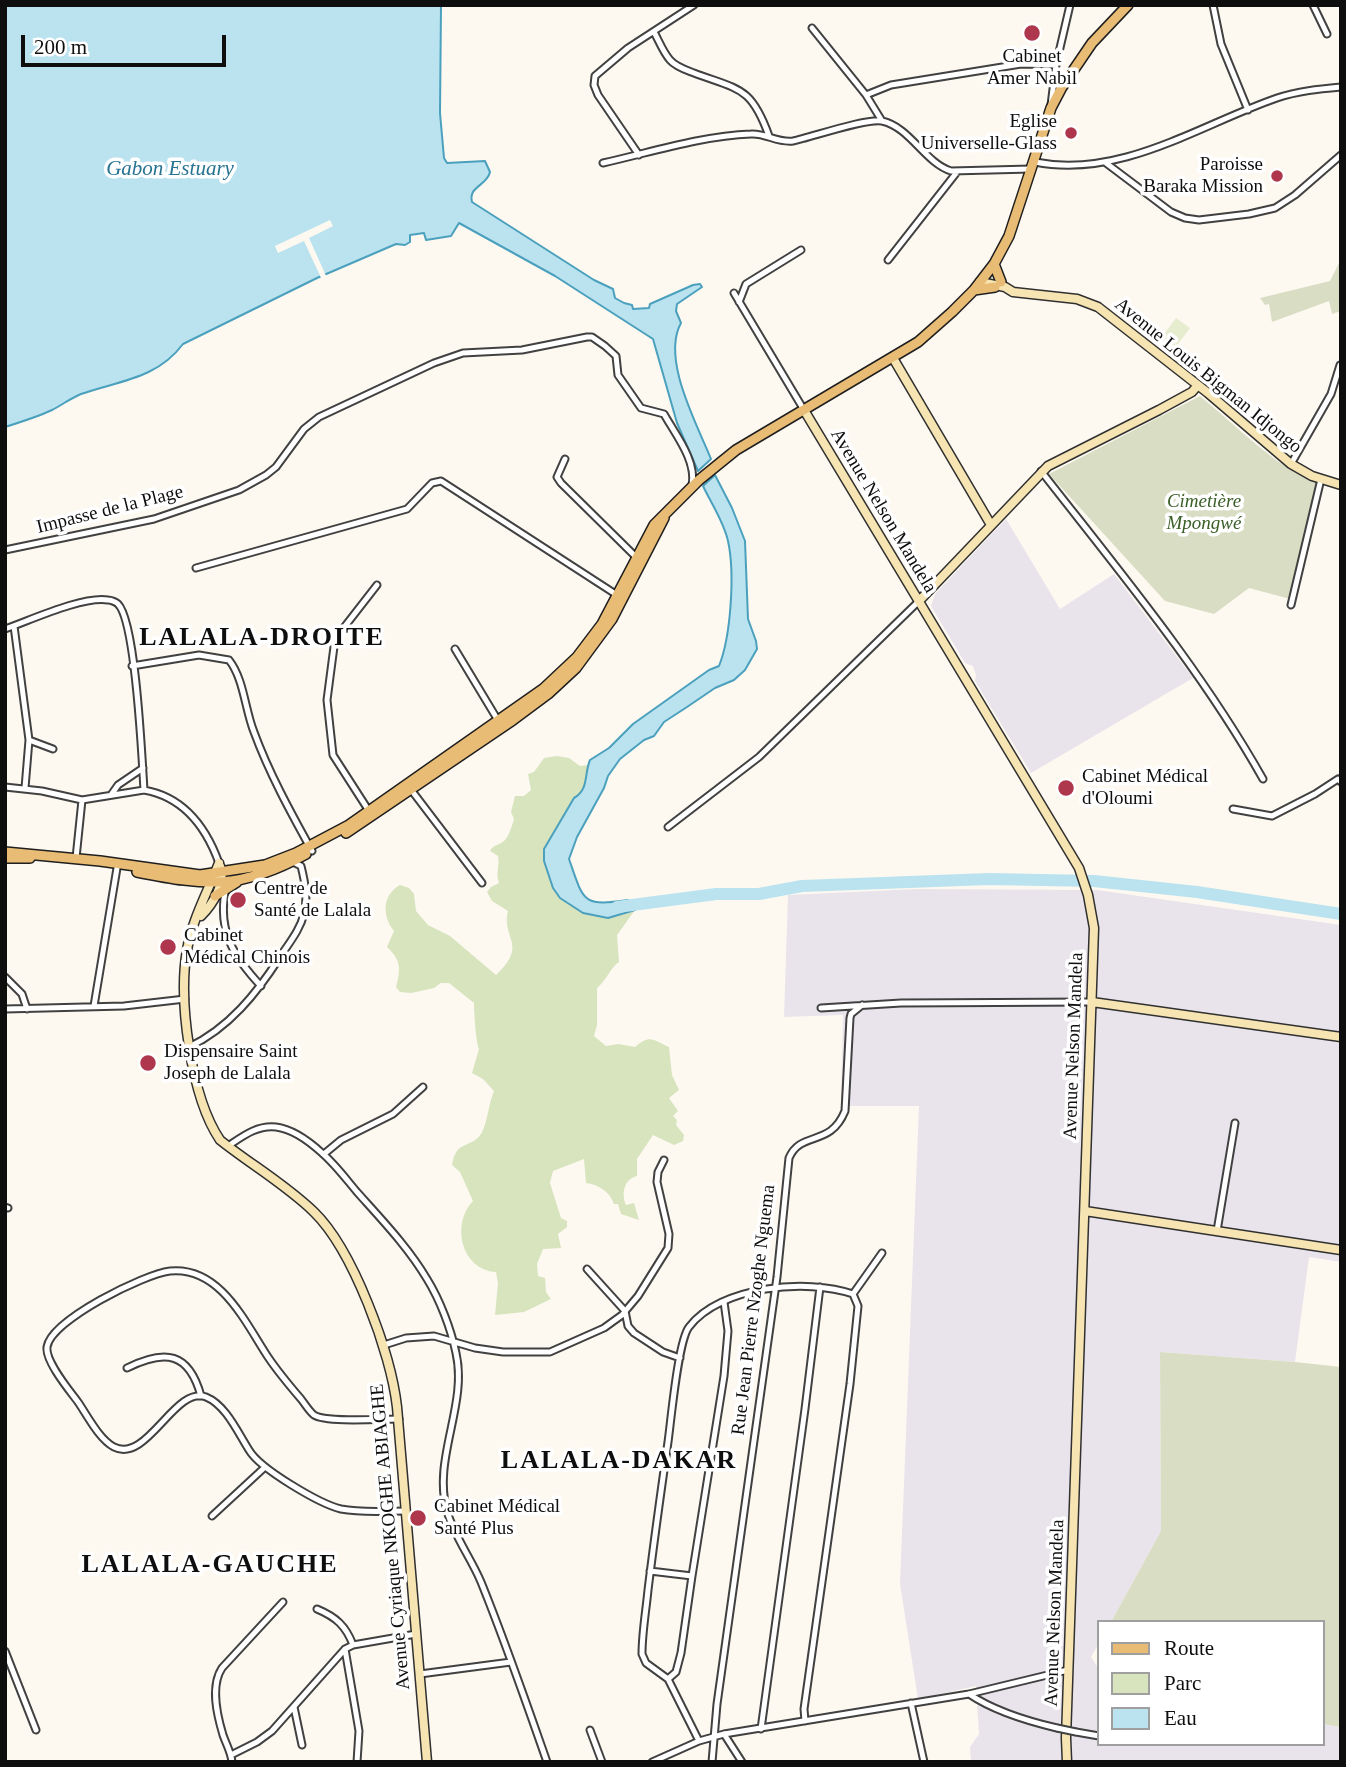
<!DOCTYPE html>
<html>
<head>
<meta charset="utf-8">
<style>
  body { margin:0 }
  #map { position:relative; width:1346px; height:1767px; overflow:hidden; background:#fdf9f1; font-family:"Times New Roman",serif }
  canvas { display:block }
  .frame { position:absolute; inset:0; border:7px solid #0e0e0e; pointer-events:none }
  .legend { position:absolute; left:1097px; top:1620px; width:228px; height:126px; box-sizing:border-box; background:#fff; border:2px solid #9f9f9f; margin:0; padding:9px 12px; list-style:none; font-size:21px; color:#0e0e0e }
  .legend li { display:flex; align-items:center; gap:14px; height:35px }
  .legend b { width:35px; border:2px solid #9f9f9f }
  .scale { position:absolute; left:21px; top:35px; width:205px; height:32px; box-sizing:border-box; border:4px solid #0e0e0e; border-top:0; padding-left:9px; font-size:21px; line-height:24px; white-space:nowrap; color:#0e0e0e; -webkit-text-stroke:5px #fff; paint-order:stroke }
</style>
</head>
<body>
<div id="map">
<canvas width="1346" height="1767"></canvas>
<div class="frame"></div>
<ul class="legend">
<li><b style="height:9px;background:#e8bc75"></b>Route</li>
<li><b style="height:19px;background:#d7e4be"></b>Parc</li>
<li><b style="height:19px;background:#bbe3ef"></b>Eau</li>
</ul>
<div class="scale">200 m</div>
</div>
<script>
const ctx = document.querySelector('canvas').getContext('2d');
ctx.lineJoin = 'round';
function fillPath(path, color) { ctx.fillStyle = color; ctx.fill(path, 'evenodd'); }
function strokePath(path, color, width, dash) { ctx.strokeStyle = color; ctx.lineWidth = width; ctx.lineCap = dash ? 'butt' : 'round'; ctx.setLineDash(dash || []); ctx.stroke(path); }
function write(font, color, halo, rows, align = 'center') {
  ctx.font = font + ' "Times New Roman",serif'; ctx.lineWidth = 7; ctx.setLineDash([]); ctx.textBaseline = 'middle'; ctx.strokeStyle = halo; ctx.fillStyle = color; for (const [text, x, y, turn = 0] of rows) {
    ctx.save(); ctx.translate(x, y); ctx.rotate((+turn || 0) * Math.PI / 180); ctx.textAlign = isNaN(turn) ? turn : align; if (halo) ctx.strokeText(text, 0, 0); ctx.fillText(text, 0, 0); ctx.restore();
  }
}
fillPath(new Path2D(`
  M1006,519L1060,609L1114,574L1193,678L1031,773L975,681L976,675L973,666L965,663L931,606L935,594Z
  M917,889L1097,890L1341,925V1262L1309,1257L1295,1362L1160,1352L1161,1531L1111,1622H1099V1643L1091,1657L1099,1669V1744H1323V1722L1327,1725L1341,1727V1762H971L970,1747L979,1734L976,1686L918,1699L900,1584L919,1106H841L843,1015L784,1017L788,895Z`), '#e9e3eb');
fillPath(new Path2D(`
  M557,756L569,758L580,766L588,765L585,787L546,845L544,861L548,874L559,898L583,913L621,915L635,910L617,935L619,962C609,969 607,980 597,988V1025L594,1036L606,1046L618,1044L635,1047C651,1034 652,1040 669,1047L672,1075L679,1090L669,1098L678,1111L673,1116L677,1120L676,1125L684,1135L683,1141L674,1145L653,1135L637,1159V1176C624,1179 621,1194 626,1205L634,1203L639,1220L621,1214L618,1204H614C610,1192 598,1184 586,1183L584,1159L553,1171L550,1183L561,1218L567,1221V1227L558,1234L561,1248L543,1249L537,1264L538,1276L545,1278L546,1292L551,1299L524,1312L495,1315L498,1283L496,1272C461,1270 451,1224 473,1201L460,1172L452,1165C456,1139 471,1149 481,1134C487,1125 489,1102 494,1091L483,1079L472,1073L479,1049C476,1044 474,1012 474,1003L449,983H441L434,988L411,993L400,992L396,987C401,969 401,960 387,947L394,931C382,916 382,895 400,885L409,888L414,894L416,911L428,925L450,936L496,975C529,944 501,939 508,911L492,901L487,892L491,887L499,883C495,873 500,866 498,856L490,851C494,844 498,846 504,841C509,836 512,826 514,819L511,812L515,796H524L531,790L528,774L534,772L544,758Z`), '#d7e4be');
fillPath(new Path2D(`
  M1341,259V311L1332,314L1329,301L1272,322L1269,304L1265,305L1260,298L1330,281Z
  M1200,396C1238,427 1273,465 1318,484L1290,599L1249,588L1214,614L1165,601L1049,474Z
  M1160,1352L1295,1362L1341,1367V1727L1327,1725L1323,1722V1622H1111L1161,1531Z`), '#d9ddc3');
fillPath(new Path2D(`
  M1176,318L1190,328L1171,353L1158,342Z`), '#e6ecce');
const water = new Path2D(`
  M5,5H441L440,113L444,158L447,163L485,161L490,172C487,186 468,186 472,202L594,280L613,289L615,298L624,303L632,305L633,309L649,308L650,304L693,285L700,284L702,287L677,304L676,311L681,323C661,359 697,424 711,459L698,471L677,423L653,339L555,276L459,223L451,236L426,240L424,233L410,235V242L405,245L396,244L317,278L183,344C157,379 118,381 81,394C71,398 62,405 52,410C37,417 21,422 5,427Z
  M715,475L732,508L745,541L748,619L756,641L757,649L745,670L734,680L715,688L687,707L664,722L654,736L644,740L620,759L608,776L604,788L577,837L569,859C584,901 581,907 628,900L635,910L608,918L583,913L560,898L553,888L544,861V849L574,798C589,790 584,774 590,760L609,748L633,724L709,670L719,666C731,636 735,573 728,541C724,522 711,503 703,486Z`);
fillPath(water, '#bbe3ef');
strokePath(water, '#4aa0bd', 2);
fillPath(new Path2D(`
  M330,220L333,226L309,238L327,278L322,280L304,241L278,253L275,246Z`), '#fdf9f1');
strokePath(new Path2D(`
  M617,907L716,894H759L802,886L989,879L1094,881L1197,892L1341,914`), '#bbe3ef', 12);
const street = new Path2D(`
  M1213,5L1221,44L1248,110
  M1313,5L1327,34
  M812,28L866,95L882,121
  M654,32C659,41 663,52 670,60C676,67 686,70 694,73C739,90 751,86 769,136
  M866,95L891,85L1021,64L1056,65
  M1051,105L1056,65L1070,5
  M639,155L598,95L594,85L595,76L628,48L694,5
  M1035,162C1121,179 1199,125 1277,98C1298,91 1319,89 1341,87
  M603,163C652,152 701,136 751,134C766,133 777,143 793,141C812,137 866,118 882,121C910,127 925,163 951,171L1031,169
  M1106,163L1171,212L1185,218L1199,220L1249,214L1275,208L1295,195L1341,155
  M888,260L957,172
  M734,293L804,410
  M739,302L746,284L801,250
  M565,459L557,477L561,483L636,557
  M1291,464L1331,394L1340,365
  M1041,471C1119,571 1201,669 1263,779
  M5,550L154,519L239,490L266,475L276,467L304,429L319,417L434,363L463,353L522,350L587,337H592L605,346L616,356L618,375L641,408L664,414C675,434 697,461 692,485
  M196,568L407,509L432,483L441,481L617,595
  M1291,605L1321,479
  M14,626L29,740L25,788
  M5,629C31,620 82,596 108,600C111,600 116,602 118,604C136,622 142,760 144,790L82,800
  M455,649L499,722
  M132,666L199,655L229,660C244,679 245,710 254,732C269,773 291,813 312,851
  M29,740L53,749
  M5,787L42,791L82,800L76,858
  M409,787L482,883
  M144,790C184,797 206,827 219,863
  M111,795L118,785L143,768
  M1233,809L1272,816L1315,794L1338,779L1341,782
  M369,811L333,755L327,700L335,639L377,585
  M668,827L759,757L919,601
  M225,892C218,932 234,957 261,986
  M5,977L22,994L27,1009
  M94,1006L117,868
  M821,1008L901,1003L1092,1002
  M5,1009L124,1006L185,999
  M189,1047C229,1028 257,993 280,957C289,943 300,930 304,914C308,898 305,882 301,866L293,862
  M228,1146C243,1136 257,1125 276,1127C292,1129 310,1142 322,1153C335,1164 346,1179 357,1192C382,1220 408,1247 427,1279C440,1300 451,1329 456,1353C468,1405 432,1459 447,1511C454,1536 471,1558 481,1582C505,1641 526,1702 547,1762
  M324,1154L341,1140L393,1114L423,1087
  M5,1207L8,1208
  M1217,1231L1235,1123
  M587,1269L625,1311L628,1326L634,1333L663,1352L680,1358
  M853,1294L882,1253
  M384,1345L406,1338L434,1336L475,1348L503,1352H550L604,1328L622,1315L638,1296L668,1248L669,1234L657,1182L658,1172L664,1160
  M127,1368C165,1349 189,1352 201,1396
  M399,1419C382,1419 326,1423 314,1415C309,1411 305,1404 301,1399C289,1385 278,1372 268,1357C245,1322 220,1266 170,1271C144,1274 51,1320 47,1347C45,1361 69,1390 78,1402C87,1415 99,1439 114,1447C147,1464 175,1385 206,1397C226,1405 238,1433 249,1450C260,1469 320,1504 341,1509C362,1513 384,1511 405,1511
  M212,1516L264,1468
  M650,1571L692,1576L724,1376L728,1331L724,1302
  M317,1609C336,1617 346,1626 353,1645
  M345,1649L359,1731L357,1762
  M5,1651L36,1730
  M420,1674L511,1662
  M668,1679L676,1672L681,1653L692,1576
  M969,1694C994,1711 1027,1721 1057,1728
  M911,1703L924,1762
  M294,1707L302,1745
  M761,1729L805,1409L820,1287
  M590,1730L602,1762
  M1076,1732L1099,1736
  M724,1734L742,1762
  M699,1741L668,1679L646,1663L642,1654C642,1633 646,1611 648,1590C654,1541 661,1491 668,1442C671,1421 678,1341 689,1327C720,1286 807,1278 853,1294L858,1306L850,1384L804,1709L805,1721
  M231,1755L257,1742L272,1731L345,1649L353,1645L416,1634
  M232,1762C231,1752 226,1744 223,1735C217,1715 210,1686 222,1668L283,1602
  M652,1762L699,1741L724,1734L969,1694L1068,1670
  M712,1762L717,1704L777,1277L789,1158C801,1130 830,1148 845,1111L850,1018L851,1014L862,1005`);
const secondary = new Path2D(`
  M980,282L1005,287L1013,292L1077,299L1098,307L1208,393L1291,464L1312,476L1341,485
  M893,358L991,525
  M804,410L1079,868L1088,895L1094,928L1066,1738L1067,1762
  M919,601L1048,466L1159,410L1192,392L1198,385
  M219,863C208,891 192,920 187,950C178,1001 191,1097 220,1140C250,1164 285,1184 314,1212C353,1250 391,1353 397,1407L427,1762
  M201,916C213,904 226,883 220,866
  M1092,1002L1341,1037
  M1085,1211L1341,1250`);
const primary = new Path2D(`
  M994,264L1001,282
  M974,290L995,287
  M346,833L513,720L548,694L576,668L612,619L664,518
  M5,852L100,861L200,875L265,865L296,853L349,825L543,689L577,657L602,624L654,525L699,480L736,450L918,342L952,312L974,290L994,264L1009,236L1051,108L1062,87L1092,43L1128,5
  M5,858H30
  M137,872C208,886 240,890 306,854
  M215,896L237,882`);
strokePath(street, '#414141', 9);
strokePath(secondary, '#303030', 11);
strokePath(primary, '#1f1f1f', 12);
strokePath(street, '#fff', 5);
strokePath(secondary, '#f6e5b3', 8);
strokePath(primary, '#e8bc75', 9);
const streetBridge = new Path2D(`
  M1057,1728L1076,1732`);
strokePath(streetBridge, '#414141', 9, []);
strokePath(streetBridge, '#fff', 5);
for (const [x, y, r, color] of [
  [1032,33,9,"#ae364d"],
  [1071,133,7,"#ae364d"],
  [1277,176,7,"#ae364d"],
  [1066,788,9,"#ae364d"],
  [238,900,9,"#ae364d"],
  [168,947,9,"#ae364d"],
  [148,1063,9,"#ae364d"],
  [418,1518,9,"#ae364d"]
]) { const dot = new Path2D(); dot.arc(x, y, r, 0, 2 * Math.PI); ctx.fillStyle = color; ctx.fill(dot); strokePath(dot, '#fff', 2.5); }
write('19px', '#0e0e0e', '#fff', [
  ["Cabinet",1032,57,"center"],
  ["Amer Nabil",1032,79,"center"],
  ["Eglise",1057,122,"right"],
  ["Universelle-Glass",1057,144,"right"],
  ["Paroisse",1263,165,"right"],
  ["Baraka Mission",1263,187,"right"],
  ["Cabinet Médical",1082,777],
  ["d'Oloumi",1082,799],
  ["Centre de",254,889],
  ["Santé de Lalala",254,911],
  ["Cabinet",184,936],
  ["Médical Chinois",184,958],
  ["Dispensaire Saint",164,1052],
  ["Joseph de Lalala",164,1074],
  ["Cabinet Médical",434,1507],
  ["Santé Plus",434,1529]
], 'left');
write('19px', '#0e0e0e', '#fff', [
  ["Avenue Louis Bigman Idjongo",1208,376,39],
  ["Impasse de la Plage",110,510,-14],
  ["Avenue Nelson Mandela",883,511,59],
  ["Avenue Nelson Mandela",1074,1046,-88],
  ["Rue Jean Pierre Nzoghe Nguema",754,1310,-83],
  ["Avenue Cyriaque NKOGHE ABIAGHE",391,1537,-95],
  ["Avenue Nelson Mandela",1055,1613,-88]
]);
write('italic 19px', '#395e26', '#fff', [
  ["Cimetière",1204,502],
  ["Mpongwé",1204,524]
]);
write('italic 21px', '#267291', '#fff', [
  ["Gabon Estuary",170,169]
]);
ctx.letterSpacing = '2px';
write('bold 26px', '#0e0e0e', '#fff', [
  ["LALALA-DROITE",262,638],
  ["LALALA-DAKAR",619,1461],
  ["LALALA-GAUCHE",210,1565]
]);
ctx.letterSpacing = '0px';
</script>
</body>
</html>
